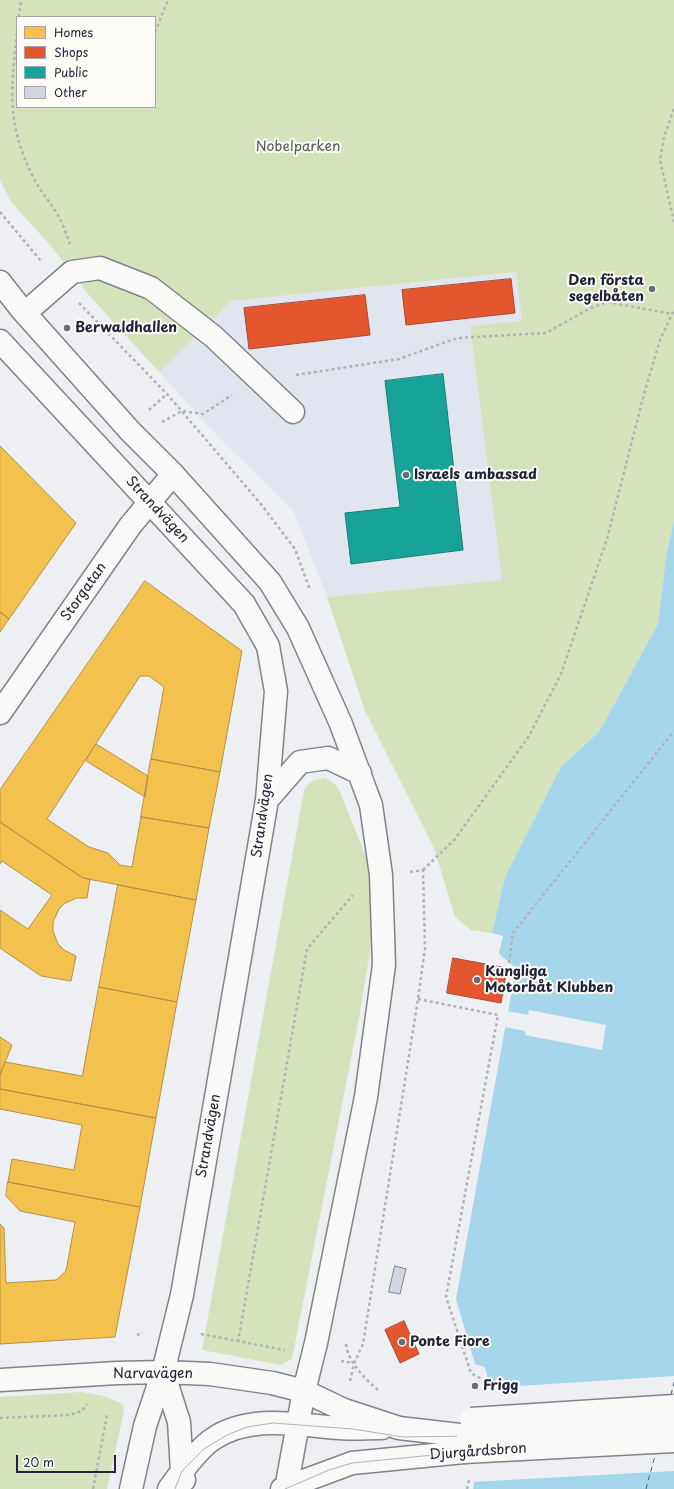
<!DOCTYPE html>
<html>
<head>
<meta charset="utf-8">
<style>
  body { margin:0 }
  #map { position:relative; width:674px; height:1489px; overflow:hidden; background:#edeff2; font-family:"Playpen Sans",sans-serif }
  canvas { display:block }
  .legend { position:absolute; left:16px; top:16px; width:140px; height:92px; box-sizing:border-box; background:#fdfcf7; border:1px solid #a5a5ac; margin:0; padding:5px 7px; list-style:none; font-size:12px; color:#22223b }
  .legend li { display:flex; align-items:center; gap:8px; height:20px }
  .legend b { width:20px; border:1px solid #a5a5ac }
  .scale { position:absolute; left:16px; top:1455px; width:100px; height:18px; box-sizing:border-box; border:2px solid #22223b; border-top:0; padding-left:5px; font-size:12px; line-height:14px; white-space:nowrap; color:#22223b; -webkit-text-stroke:3px #fdfcf7; paint-order:stroke }
</style>
</head>
<body>
<div id="map">
<canvas width="674" height="1489"></canvas>
<ul class="legend">
<li><b style="height:11px;background:#f2c14e"></b>Homes</li>
<li><b style="height:11px;background:#e4572e"></b>Shops</li>
<li><b style="height:11px;background:#17a398"></b>Public</li>
<li><b style="height:11px;background:#d3d5e0"></b>Other</li>
</ul>
<div class="scale">20 m</div>
</div>
<script>
const ctx = document.querySelector('canvas').getContext('2d');
ctx.lineJoin = 'round';
function fillPath(path, color) { ctx.fillStyle = color; ctx.fill(path, 'evenodd'); }
function strokePath(path, color, width, dash) { ctx.strokeStyle = color; ctx.lineWidth = width; ctx.lineCap = dash ? 'butt' : 'round'; ctx.setLineDash(dash || []); ctx.stroke(path); }
function write(font, color, halo, rows, align = 'center') {
  ctx.font = font + ' "Playpen Sans",sans-serif'; ctx.lineWidth = 4; ctx.setLineDash([]); ctx.textBaseline = 'middle'; ctx.strokeStyle = halo; ctx.fillStyle = color; for (const [text, x, y, turn = 0] of rows) {
    ctx.save(); ctx.translate(x, y); ctx.rotate((+turn || 0) * Math.PI / 180); ctx.textAlign = isNaN(turn) ? turn : align; if (halo) ctx.strokeText(text, 0, 0); ctx.fillText(text, 0, 0); ctx.restore();
  }
}
fillPath(new Path2D(`
  M516,272L522,321L470,326L502,580L327,597L293,510L220,439L88,294L231,301Z`), '#e1e5f0');
fillPath(new Path2D(`
  M0,0H674V520L666,557L658,624L599,732L561,768L505,877L492,933L471,930L455,917L434,848L365,711L327,597L502,580L470,326L522,321L516,272L231,301L159,372L88,294L51,246L11,202L0,180ZM17,17H155V107H17Z
  M325,778L336,785L340,792L370,867L375,899L372,939L359,1018L292,1359L281,1365L202,1350L304,791C309,781 314,779 325,778Z
  M81,1392L104,1396L123,1404L124,1411L107,1489H0V1397Z`), '#d5e3bc');
fillPath(new Path2D(`
  M674,520V1489H473L490,1388L485,1367L475,1364L456,1299L516,968L499,954L503,936L492,933L505,877L561,767L599,732L658,624L666,557Z`), '#a6d6eb');
fillPath(new Path2D(`
  M529,1010L606,1025L602,1050L525,1035V1031L504,1027L507,1011L528,1015Z
  M674,1376V1471L471,1482L488,1388Z`), '#edeff2');
const homes = new Path2D(`
  M0,446L76,523L9,619L0,612Z
  M145,581L242,651L220,772L151,759L164,687L149,676H140L47,819L89,847L108,853L120,865L132,867L141,817L209,828L196,900L83,878L0,822V790Z
  M0,612L9,619L0,632Z
  M96,744L148,776L145,797L86,761Z
  M151,759L220,772L209,828L141,817Z
  M0,822L83,878L90,879L87,898H77L65,903L59,909L53,922V931L58,944L64,950L76,956L71,981L41,976L0,948V910L28,929L52,895L2,861L0,864Z
  M118,885L196,900L177,1002L99,987Z
  M99,987L177,1002L156,1118L0,1089V1075L5,1062L82,1076Z
  M0,1037L12,1045L0,1075Z
  M0,1089L156,1118L140,1207L8,1182L12,1159L74,1170L82,1125L0,1109Z
  M8,1182L140,1207L115,1337L0,1344V1224L4,1228L6,1283L56,1280L66,1271L75,1222L20,1211L6,1196Z`);
fillPath(homes, '#f2c14e');
strokePath(homes, '#b49148', 1);
const shops = new Path2D(`
  M511,279L515,313L406,325L402,290Z
  M365,295L370,335L249,349L244,308Z
  M453,958L507,968L501,1003L447,993Z
  M404,1321L419,1354L400,1363L385,1330Z`);
fillPath(shops, '#e4572e');
strokePath(shops, '#aa4732', 1);
const public = new Path2D(`
  M443,374L463,550L351,564L345,513L400,507L385,381Z`);
fillPath(public, '#17a398');
strokePath(public, '#1a7c7c', 1);
strokePath(new Path2D(`
  M671,1395L674,1382
  M646,1489L656,1452`), '#455d78', 1, [5, 4]);
const building = new Path2D(`
  M395,1266L406,1269L400,1294L389,1292Z`);
fillPath(building, '#d3d5e0');
strokePath(building, '#828389', 1);
const minor = new Path2D(`
  M0,282L22,310L130,431L173,474L270,582L298,628L341,724L371,805L381,875L384,965L366,1097L316,1343L304,1391L286,1489
  M25,313L72,272L100,268L151,288L214,337L293,412
  M0,341L244,604L268,646L276,691L267,800L182,1295L163,1372L145,1426L131,1489
  M0,713L130,526L173,474
  M267,800L300,762L328,758L360,773
  M163,1372L179,1422L182,1471L184,1480
  M0,1380L117,1373L163,1372L210,1374L272,1383L304,1391L344,1410L399,1428L468,1436
  M169,1489C179,1475 199,1448 213,1439C250,1414 298,1425 339,1428C353,1429 368,1428 382,1428
  M282,1489L352,1463L464,1452`);
strokePath(minor, '#828389', 25);
strokePath(new Path2D(`
  M19,17L21,0
  M155,32L168,0
  M17,33C11,92 6,122 33,177C41,193 54,206 61,221C65,229 67,237 70,244
  M11,88L17,86
  M674,109L664,137L660,160L674,222
  M0,212L41,261
  M79,303L167,394L260,503L295,549L310,590
  M296,375L399,359L457,338L546,333L591,308L608,302L672,314
  M149,410L167,394
  M162,422L182,411L203,414L232,395
  M423,870L455,839L529,736L561,674L607,539L644,394L660,340L674,310
  M410,872L423,870
  M509,963L513,933L674,731
  M418,999L498,1015L446,1297L471,1373L485,1381V1390
  M201,1334L285,1350
  M137,1335L143,1333
  M238,1342L307,949L353,895
  M346,1344C348,1362 365,1379 378,1390
  M341,1361L354,1363
  M350,1381L354,1364L363,1344L418,999L425,948L423,870
  M0,1418L70,1415L82,1411L87,1404
  M93,1489L107,1415
  M467,1489L469,1480`), '#b2b2b5', 2.5, [3, 3]);
strokePath(minor, '#f9f9f8', 22);
strokePath(new Path2D(`
  M175,1489L182,1471L204,1449L227,1435L247,1427L273,1423L353,1429L403,1437L468,1436L674,1422
  M285,1489L329,1470L352,1463L464,1452L674,1441`), '#b2b2b5', 1);
const minorBridge = new Path2D(`
  M471,1419L674,1406
  M468,1436L674,1422
  M464,1452L674,1441`);
strokePath(minorBridge, '#828389', 25, []);
strokePath(minorBridge, '#f9f9f8', 22);
for (const [x, y, r, color] of [
  [652,289,4,"#696a7b"],
  [67,328,4,"#696a7b"],
  [406,475,4,"#696a7b"],
  [477,980,4,"#696a7b"],
  [402,1342,4,"#696a7b"],
  [475,1386,4,"#696a7b"]
]) { const dot = new Path2D(); dot.arc(x, y, r, 0, 2 * Math.PI); ctx.fillStyle = color; ctx.fill(dot); strokePath(dot, '#fdfcf7', 1.5); }
write('14px', '#525954', '#fdfcf7', [
  ["Nobelparken",298,147]
]);
write('bold 14px', '#22223b', '#fdfcf7', [
  ["Den första",644,281,"right"],
  ["segelbåten",644,297,"right"],
  ["Berwaldhallen",75,328],
  ["Israels ambassad",414,475],
  ["Kungliga",485,972],
  ["Motorbåt Klubben",485,988],
  ["Ponte Fiore",410,1342],
  ["Frigg",483,1386]
], 'left');
write('14px', '#22223b', '#fdfcf7', [
  ["Strandvägen",157,510,47],
  ["Storgatan",84,592,-55],
  ["Strandvägen",263,816,-82],
  ["Strandvägen",209,1136,-80],
  ["Narvavägen",153,1374],
  ["Djurgårdsbron",478,1452,-4]
]);
</script>
</body>
</html>
